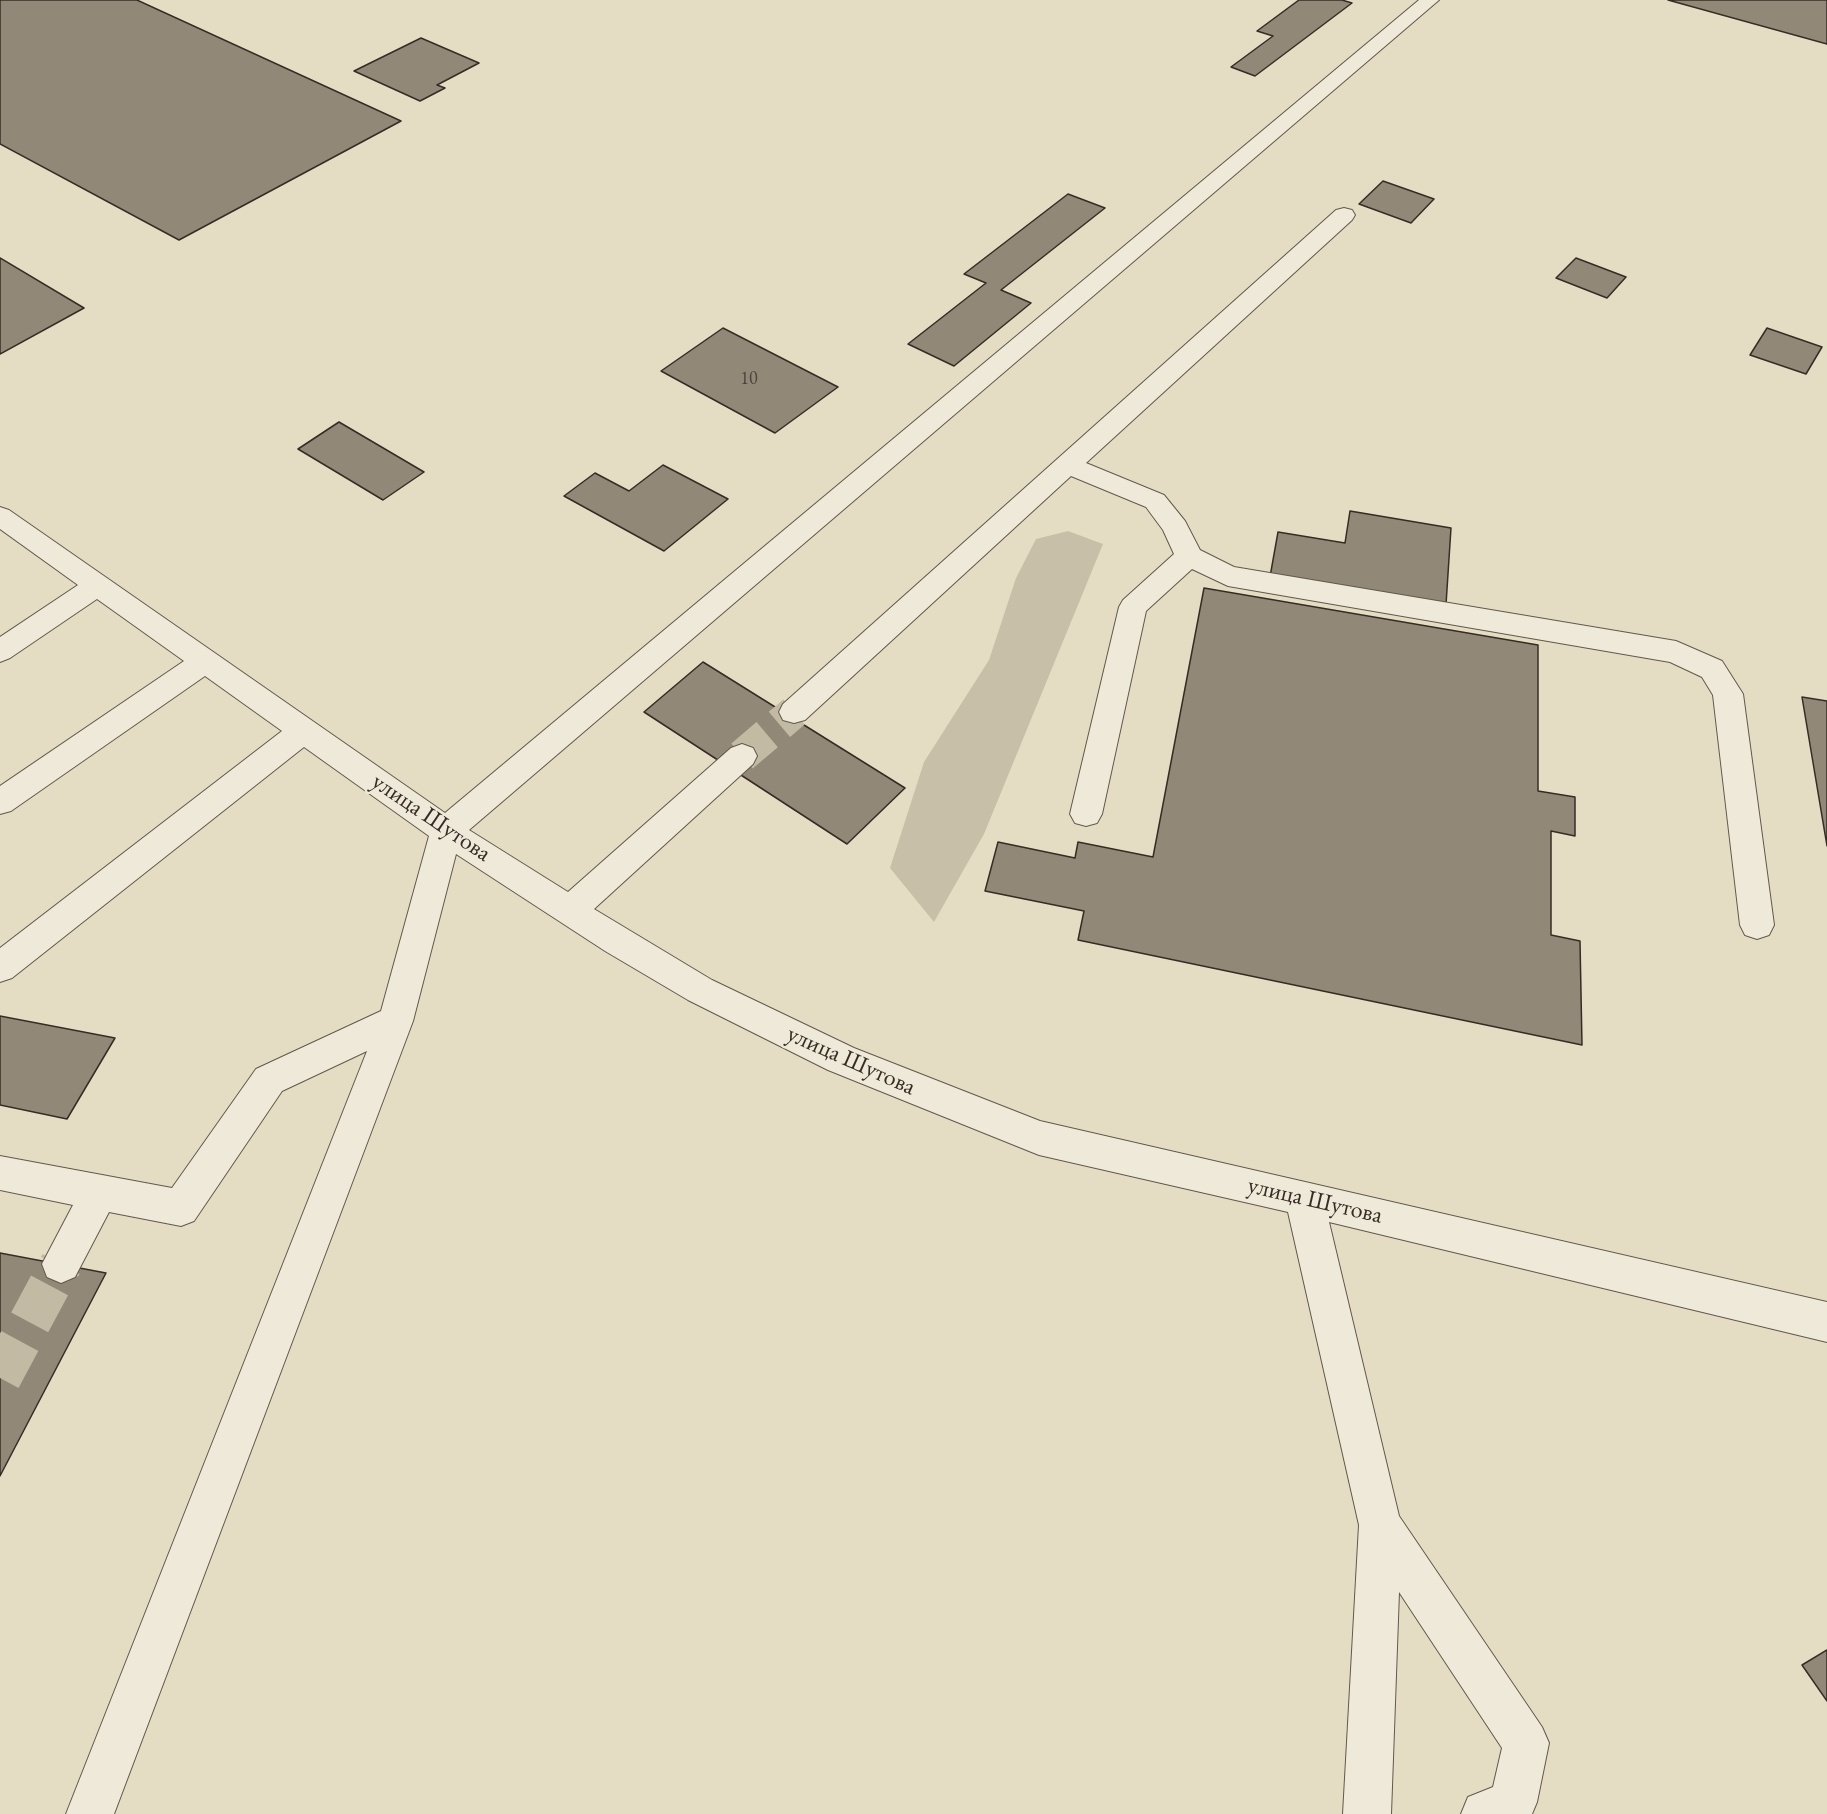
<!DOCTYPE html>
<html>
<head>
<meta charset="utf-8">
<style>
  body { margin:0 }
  canvas { display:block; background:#e5ddc3 }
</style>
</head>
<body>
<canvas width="1827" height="1814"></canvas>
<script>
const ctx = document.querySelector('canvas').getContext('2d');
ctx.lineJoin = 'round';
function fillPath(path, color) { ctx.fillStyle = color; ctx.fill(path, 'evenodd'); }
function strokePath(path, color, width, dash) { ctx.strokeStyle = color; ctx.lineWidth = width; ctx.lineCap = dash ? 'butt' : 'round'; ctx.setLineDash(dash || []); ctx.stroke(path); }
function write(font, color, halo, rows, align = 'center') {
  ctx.font = font + ' "EB Garamond",serif'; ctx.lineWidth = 4.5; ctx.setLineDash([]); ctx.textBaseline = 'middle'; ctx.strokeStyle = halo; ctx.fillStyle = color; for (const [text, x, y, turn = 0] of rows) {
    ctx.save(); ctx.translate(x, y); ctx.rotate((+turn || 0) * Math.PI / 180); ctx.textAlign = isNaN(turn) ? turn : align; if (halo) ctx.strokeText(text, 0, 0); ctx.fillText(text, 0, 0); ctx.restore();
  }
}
fillPath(new Path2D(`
  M1068,531L1103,544L984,834L934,922L890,868L924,762L989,660L1016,578L1036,539Z`), '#c7bfa8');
const building = new Path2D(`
  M0,0H137L401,121L179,240L0,144Z
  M1299,0H1342L1352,3L1255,76L1231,67L1273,36L1257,31Z
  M1668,0H1827V44Z
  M421,38L479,63L437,85L445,88L420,101L354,71Z
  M1383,181L1434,199L1411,223L1359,204Z
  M1068,194L1105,208L1001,290L1031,303L954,366L908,344L986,283L964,274Z
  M0,258L84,308L0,354Z
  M1576,258L1626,277L1607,298L1556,278Z
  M723,328L838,387L775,433L661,371Z
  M1767,328L1822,347L1806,374L1750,355Z
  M339,422L424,472L383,500L298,449Z
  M663,465L728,499L664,551L564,496L595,473L629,491Z
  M1350,511L1451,528L1445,620L1268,588L1278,532L1345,543Z
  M1204,588L1538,645V791L1575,797V836L1551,831V935L1580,941L1582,1045L1078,940L1084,911L985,891L998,842L1075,858L1078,842L1153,857Z
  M703,662L905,788L847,844L644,712Z
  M1802,697L1827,701V846Z
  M0,1016L115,1038L67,1119L0,1105Z
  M0,1253L106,1273L0,1476Z
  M1827,1650V1701L1802,1665Z`);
fillPath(building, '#918877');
strokePath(building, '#372c25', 1.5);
strokePath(new Path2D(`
  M742,756L794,712`), '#c2baa3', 33, [33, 16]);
strokePath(new Path2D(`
  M0,1378L61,1264`), '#c2baa3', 42, [42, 21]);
const minor = new Path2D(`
  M1419,0H1439L469,830L568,892L731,748L742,744L753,748L757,756L753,764L594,909L712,980L854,1048L1040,1121L1827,1302V1342L1329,1222L1399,1516L1542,1727L1549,1743L1537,1802L1532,1814H1461L1468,1797L1493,1787L1502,1748L1399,1592L1391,1814H1343L1359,1525L1288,1212L1039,1155L828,1070L688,1000L605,951L456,854L413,1021L114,1814H66L367,1051L282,1091L194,1221L181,1226L109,1212L75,1277L61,1283L47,1277L42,1264L73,1205L0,1190V1156L172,1188L256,1069L381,1011L429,836L304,747L12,978L0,982V948L282,731L205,676L11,811L0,814V786L184,661L97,599L10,658L0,662V637L78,585L0,529V507L9,510L445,813Z
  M1344,208L1352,210L1355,215L1352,220L1086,463L1164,495L1185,521L1200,550L1234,567L1676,641L1722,661L1743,694L1774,925L1769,935L1757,939L1745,935L1740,925L1713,695L1702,677L1670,662L1228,586L1192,569L1146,611L1102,814L1097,823L1086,826L1075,823L1070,814L1119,607L1123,600L1174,554L1163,530L1146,507L1071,476L805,720L794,723L783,720L779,712L783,704L1336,210Z`);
strokePath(minor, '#62584c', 2);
fillPath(minor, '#eee9d8');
write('18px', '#4e433a', null, [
  ["10",749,379]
]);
write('24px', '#372c25', '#eee9d8', [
  ["улица Шутова",431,818,34],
  ["улица Шутова",851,1061,24],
  ["улица Шутова",1315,1201,13]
]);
</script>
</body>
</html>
